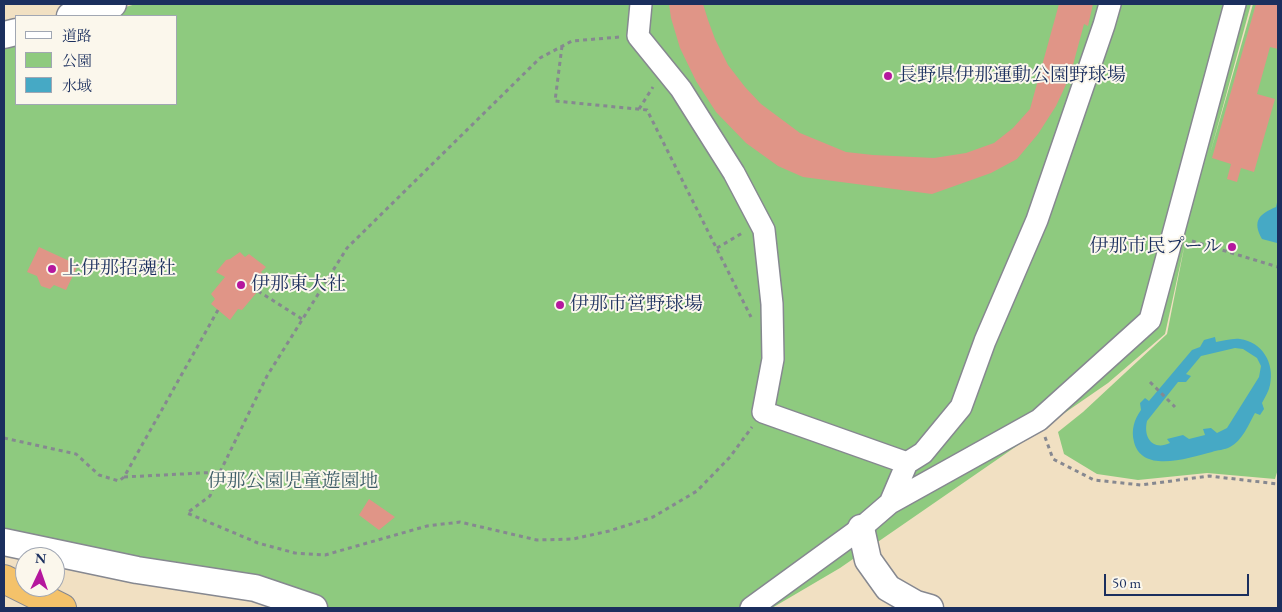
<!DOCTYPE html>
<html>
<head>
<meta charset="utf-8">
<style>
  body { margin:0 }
  #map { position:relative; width:1282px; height:612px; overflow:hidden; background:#f1e0c2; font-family:"EB Garamond","Noto Serif JP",serif }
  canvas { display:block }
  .frame { position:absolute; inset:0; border:5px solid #1b2f5e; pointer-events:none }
  .legend { position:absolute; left:15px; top:15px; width:162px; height:90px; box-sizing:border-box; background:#fbf7ec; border:1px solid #a1a7b3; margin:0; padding:6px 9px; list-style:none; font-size:15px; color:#1b2f5e }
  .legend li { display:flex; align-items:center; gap:10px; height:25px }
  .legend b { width:25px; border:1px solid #a1a7b3 }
  .north { position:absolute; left:15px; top:547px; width:50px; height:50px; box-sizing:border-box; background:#fbf7ec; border:1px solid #a1a7b3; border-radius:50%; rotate:3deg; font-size:14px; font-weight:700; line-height:20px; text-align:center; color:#1b2f5e }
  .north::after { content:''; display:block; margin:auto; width:18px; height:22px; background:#b5179e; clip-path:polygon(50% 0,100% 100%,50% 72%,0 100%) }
  .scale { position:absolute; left:1104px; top:574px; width:145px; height:22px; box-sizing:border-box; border:2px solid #1b2f5e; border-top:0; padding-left:6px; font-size:15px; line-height:18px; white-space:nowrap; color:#1b2f5e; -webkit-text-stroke:4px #fbf7ec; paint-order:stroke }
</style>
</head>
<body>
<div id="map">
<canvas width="1282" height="612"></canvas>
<div class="frame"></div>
<ul class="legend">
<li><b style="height:6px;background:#fff"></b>道路</li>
<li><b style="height:14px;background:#8eca7f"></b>公園</li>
<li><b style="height:14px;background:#46a9c5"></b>水域</li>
</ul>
<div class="north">N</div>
<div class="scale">50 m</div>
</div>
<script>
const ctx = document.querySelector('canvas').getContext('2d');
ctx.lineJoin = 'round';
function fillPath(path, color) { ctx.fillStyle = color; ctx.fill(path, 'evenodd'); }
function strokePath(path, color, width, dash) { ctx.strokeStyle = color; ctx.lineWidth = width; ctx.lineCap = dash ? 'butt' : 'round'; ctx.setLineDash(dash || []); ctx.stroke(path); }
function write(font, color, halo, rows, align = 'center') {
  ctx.font = font + ' "EB Garamond","Noto Serif JP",serif'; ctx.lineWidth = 4; ctx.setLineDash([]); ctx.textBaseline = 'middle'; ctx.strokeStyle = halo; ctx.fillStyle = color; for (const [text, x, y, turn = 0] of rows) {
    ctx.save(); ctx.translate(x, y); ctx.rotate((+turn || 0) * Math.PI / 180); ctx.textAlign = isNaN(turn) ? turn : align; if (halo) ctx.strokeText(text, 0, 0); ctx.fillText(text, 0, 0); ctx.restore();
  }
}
fillPath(new Path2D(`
  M136,4H1251L1210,154L1253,4H1278V469L1275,479L1207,473L1138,480L1097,474L1064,454L1058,432L1083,412L1167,334L1185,243L1165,334L1108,383L840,568L772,608H284L251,597L4,546V43L16,40V104H176V16H94Z`), '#8eca7f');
fillPath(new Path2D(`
  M1278,198V242L1277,243L1262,239C1252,221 1259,214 1276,207Z
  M1215,337L1216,342C1224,341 1232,338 1240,339C1262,342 1275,363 1270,385C1269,391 1265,397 1262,403L1264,409L1260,415L1255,413C1249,424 1242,441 1230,447C1225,450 1217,450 1212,452C1189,458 1142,474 1134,442C1131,430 1134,420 1141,410L1140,403L1145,398L1149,401L1192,350L1200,347L1204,340ZM1235,348L1243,349L1257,358L1261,366L1259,377L1227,428L1217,433L1211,428L1203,429L1205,435L1189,439L1183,435L1167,439L1170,443C1153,451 1143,438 1147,421L1178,382H1186L1191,376L1186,374L1201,356Z`), '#46a9c5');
fillPath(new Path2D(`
  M669,4H703L708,20L715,39L728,65L745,87L761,104L800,133L846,152L873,155L934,158L966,153L994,143L1013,128L1030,109L1059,4H1093L1088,26L1084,24L1070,76L1056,106L1038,134L1017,159L991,173L932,194L803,177L778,166L746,143L716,112L696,81L680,48L671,18Z
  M1256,4H1278V49L1270,47L1257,94L1275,99L1254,172L1241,168L1237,182L1227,179L1231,164L1212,158Z
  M39,247L78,265L66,290L54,285L50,289L41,286L37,276L27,272Z
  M240,252L245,257L249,254L266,267L261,272L268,279L242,310L238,309L230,320L211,304L215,299L211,294L225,277L216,272L226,260L230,259Z
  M369,499L395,517L379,530L359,515Z`), '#e09587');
const minor = new Path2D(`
  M641,4L638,36L681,89L734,173L764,230L772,304L773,359L763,412L907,463
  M890,503L907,463L923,453L961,407L985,341L1037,220L1104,25L1110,4
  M751,608L861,528L890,503L1039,420L1150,320L1235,4`);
const tertiary = new Path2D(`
  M70,16L113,4
  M4,35L16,32
  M861,528L868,560L888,588L916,604L930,608
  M4,542L137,570L255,588L314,608`);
const trunk = new Path2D(`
  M4,579L62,608`);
strokePath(minor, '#868890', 24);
strokePath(tertiary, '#868890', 29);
strokePath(trunk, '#868890', 30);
strokePath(new Path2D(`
  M562,46L555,101L647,110L751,317
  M639,109L653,87
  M1192,241L1278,267
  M717,248L744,232
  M258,291L302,319
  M1150,382L1175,407
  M1045,437L1053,459L1094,480L1141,485L1209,476L1278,484
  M4,438L76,454L99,475L119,481L124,477L218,310
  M220,472L267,376L347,248L540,58L572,41L620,37
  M124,477L220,472L210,496L187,513L258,543L295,553L325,555L427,526L460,522L537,540L573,539L609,531L653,517L697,491L730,457L752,427`), '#868890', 3, [4, 4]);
strokePath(minor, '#fff', 21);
strokePath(tertiary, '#fff', 26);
strokePath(trunk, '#f4c26a', 28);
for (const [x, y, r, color] of [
  [888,76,5,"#b5179e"],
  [1232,247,5,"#b5179e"],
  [52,269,5,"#b5179e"],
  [241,285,5,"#b5179e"],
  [560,305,5,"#b5179e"]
]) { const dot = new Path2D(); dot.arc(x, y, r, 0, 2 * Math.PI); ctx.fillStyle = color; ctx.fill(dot); strokePath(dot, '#fbf7ec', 2); }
write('19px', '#1b2f5e', '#fbf7ec', [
  ["長野県伊那運動公園野球場",898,76],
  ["伊那市民プール",1222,247,"right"],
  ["上伊那招魂社",62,269],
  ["伊那東大社",251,285],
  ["伊那市営野球場",570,305]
], 'left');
write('19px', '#3e5e68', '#fbf7ec', [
  ["伊那公園児童遊園地",293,482]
]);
</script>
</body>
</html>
